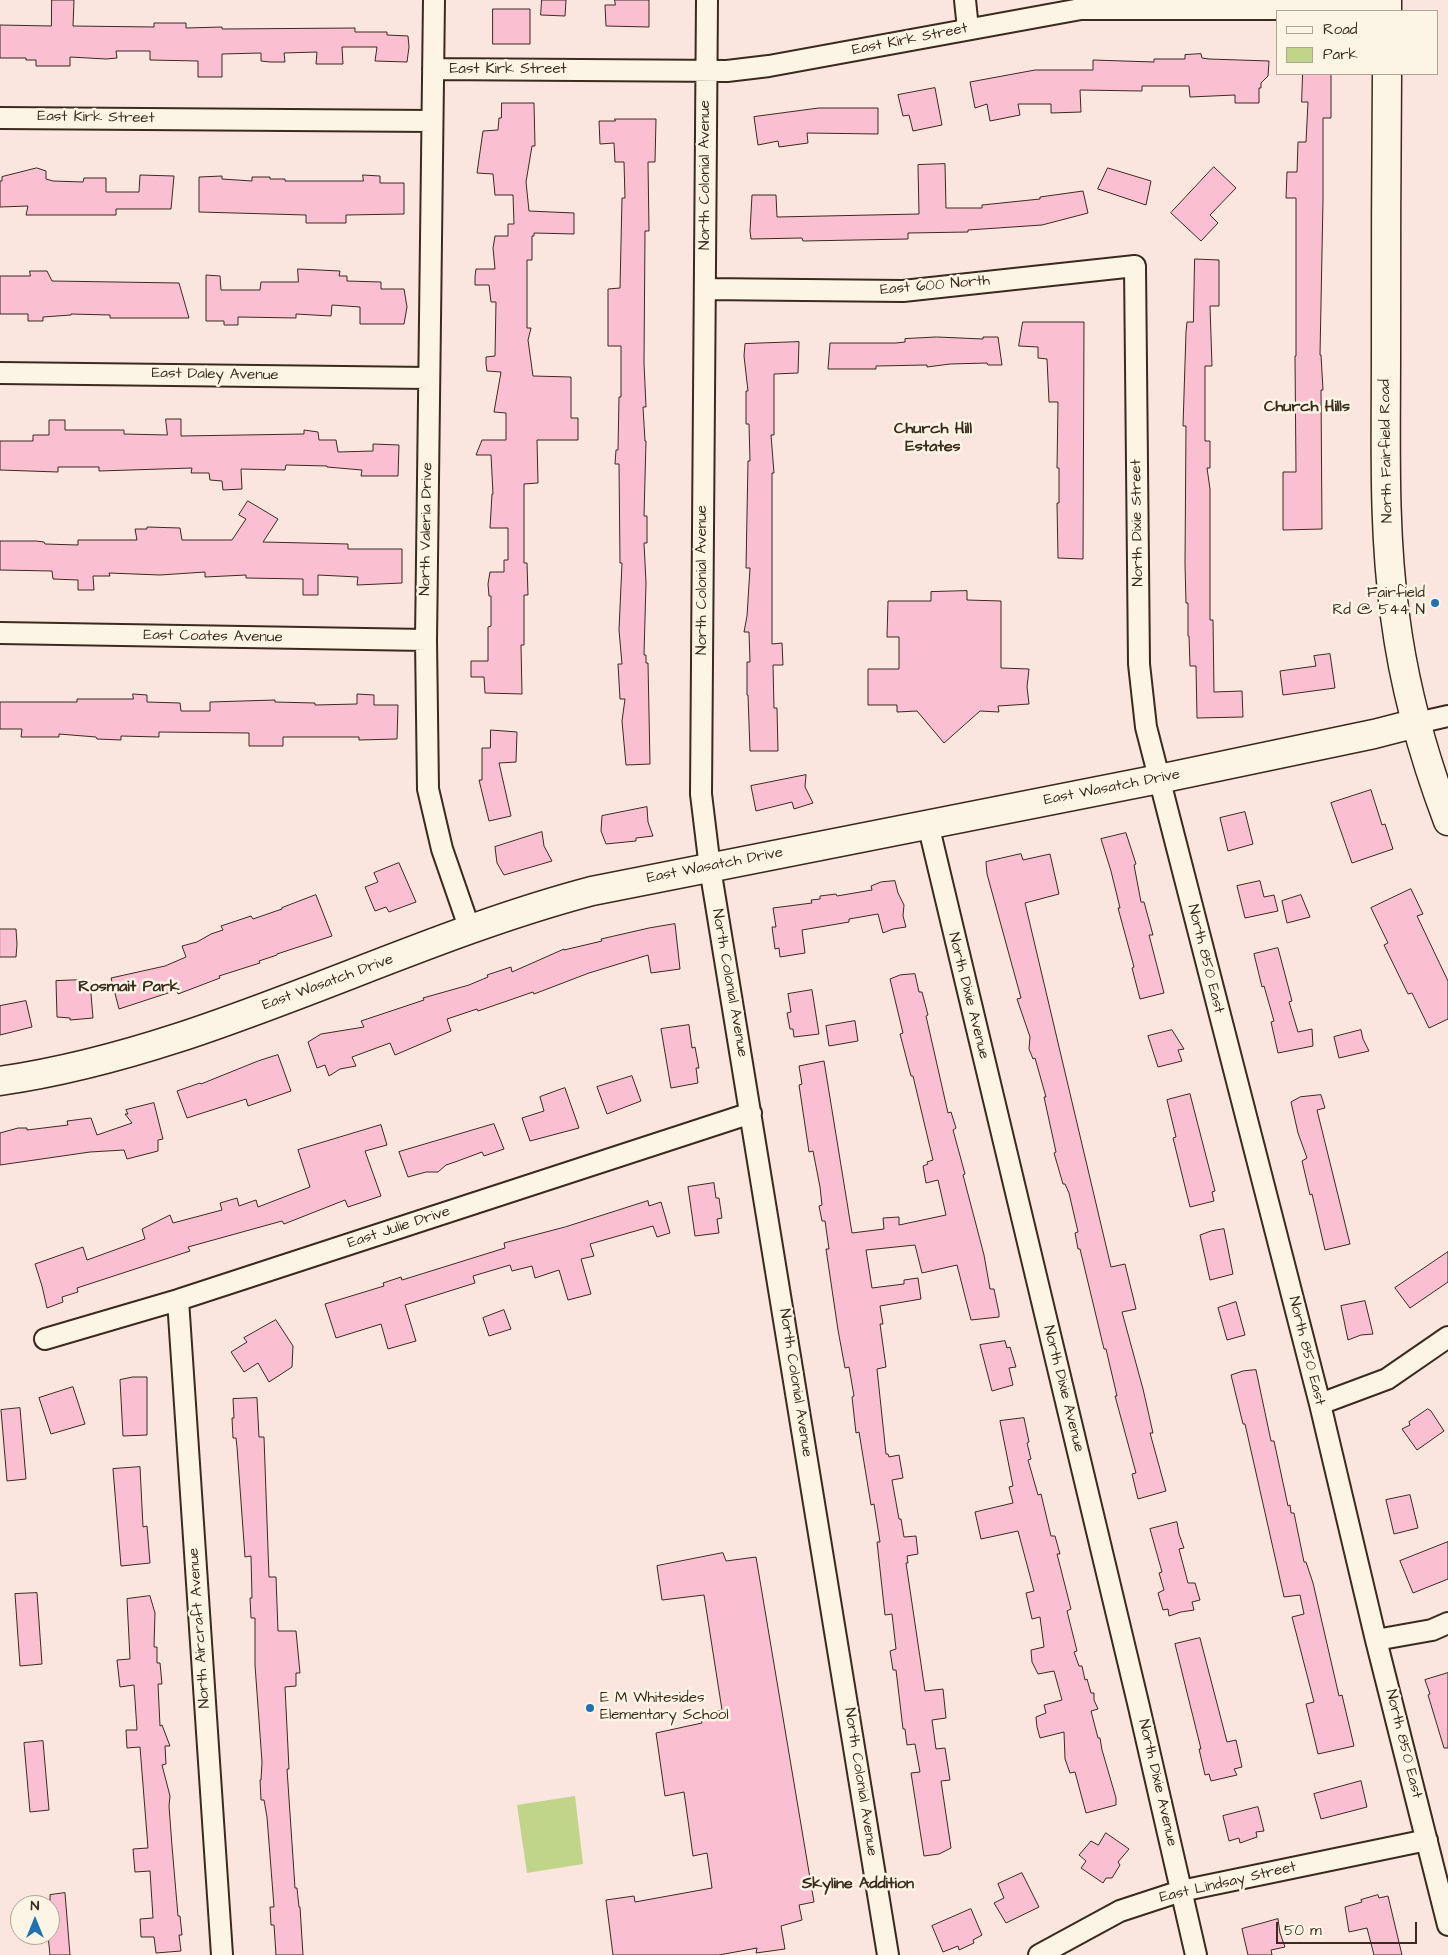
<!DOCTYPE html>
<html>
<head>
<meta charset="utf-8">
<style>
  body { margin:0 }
  #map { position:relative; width:1448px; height:1955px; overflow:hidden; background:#fbe5df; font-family:"Architects Daughter",sans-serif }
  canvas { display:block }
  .legend { position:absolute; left:1276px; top:10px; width:162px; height:65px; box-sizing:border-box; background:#fcf5e5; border:1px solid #afa495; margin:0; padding:6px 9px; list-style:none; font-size:15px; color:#3b2a1e }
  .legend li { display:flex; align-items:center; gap:10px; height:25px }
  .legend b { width:25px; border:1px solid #afa495 }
  .north { position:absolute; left:10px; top:1895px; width:50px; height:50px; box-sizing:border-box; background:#fcf5e5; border:1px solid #afa495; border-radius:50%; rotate:0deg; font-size:14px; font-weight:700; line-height:20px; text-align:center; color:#3b2a1e }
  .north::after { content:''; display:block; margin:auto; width:18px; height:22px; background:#1f6fb2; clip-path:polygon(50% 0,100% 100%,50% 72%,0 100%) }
  .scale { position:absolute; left:1276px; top:1922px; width:141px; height:22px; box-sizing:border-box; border:2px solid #3b2a1e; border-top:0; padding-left:6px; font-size:15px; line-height:18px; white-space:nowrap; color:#3b2a1e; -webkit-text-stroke:4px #fcf5e5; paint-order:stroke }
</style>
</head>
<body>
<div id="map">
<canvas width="1448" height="1955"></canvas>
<ul class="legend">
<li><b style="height:6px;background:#fcf5e5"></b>Road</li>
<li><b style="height:14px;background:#c0d48a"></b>Park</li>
</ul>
<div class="north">N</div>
<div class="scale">50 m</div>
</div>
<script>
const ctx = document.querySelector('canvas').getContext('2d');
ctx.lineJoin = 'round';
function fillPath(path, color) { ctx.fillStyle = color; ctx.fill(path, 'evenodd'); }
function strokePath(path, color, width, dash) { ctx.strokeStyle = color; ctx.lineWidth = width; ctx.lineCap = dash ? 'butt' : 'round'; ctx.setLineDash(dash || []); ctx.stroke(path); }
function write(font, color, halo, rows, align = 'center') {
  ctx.font = font + ' "Architects Daughter",sans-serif'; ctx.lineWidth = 5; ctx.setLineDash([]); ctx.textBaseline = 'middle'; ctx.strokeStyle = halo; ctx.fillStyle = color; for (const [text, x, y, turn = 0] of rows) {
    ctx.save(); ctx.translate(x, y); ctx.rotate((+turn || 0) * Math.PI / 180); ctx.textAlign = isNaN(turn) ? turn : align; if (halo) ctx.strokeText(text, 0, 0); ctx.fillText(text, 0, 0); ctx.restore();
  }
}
fillPath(new Path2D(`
  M575,1796L583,1864L527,1873L517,1805Z`), '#c0d48a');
const building = new Path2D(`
  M52,0H74L73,26L154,27V23H186V28L222,27V29L355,28V32H387V35L408,36L409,47L407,62L375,61L377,47H342L343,64H316L317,52L284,53L285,62H270L261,61V53L222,54V77H198V61L150,60V51H116L117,58L106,59L70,57V66H36V60H26V58H0V25L51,26Z
  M542,0H566L565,16L541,15Z
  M615,0H649V27L606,26L605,5H615Z
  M493,9H530V44H493Z
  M1201,54L1202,58L1209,59L1269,61L1268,76L1261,83V88H1259V103H1235V95L1190,97L1189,86H1142V91L1080,90L1081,112L1051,113V104H1018L1020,115L990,121L987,104L975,108L970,82L1035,70H1093V60L1154,62V59H1185V55Z
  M1303,74H1331V118H1323V200L1320,355H1321L1323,390H1321L1322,529L1283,530V472H1296L1295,356H1296V198H1286L1287,172H1297L1298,142H1306L1308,102H1302Z
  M935,88L942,125L913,131L909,115L903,116L898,95Z
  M502,103H534L535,146H532L526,182L529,211L574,213V234L534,233V236H532V260H527V328H531L528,340L533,376L571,377V418H578V440H537L538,483L524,484V563H527L528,595H524V645H521L522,694L485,693L484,677H471V661H488V627L491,626V596H489L488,584L490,572H504V560H508V528H490L492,494H493L491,455H476L482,440H506V413L494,412L501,372L487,371L486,364V357L495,356L496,302H491L489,285H475V277L476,269H495L493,248L495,236H508V224H514L513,195H495L493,174L477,173L483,131L498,130L499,118H501Z
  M819,108H878V134L807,133L808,143L779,147L778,141L758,145L754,117Z
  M615,119H656L655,162H648L649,231H645L644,363L646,407H643L645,441H646L644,516H647V543H644L646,583L644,655H646V663H648L650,764L626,765L622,721L625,699H620L618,664H622L619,630L622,563H620L619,464H615L616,450H618L619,397H621V346H608V289L620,288L622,198H625L624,162H615L614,143L600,144L599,121H615Z
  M945,164L946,208H982V205L1040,199V197L1083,191L1088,213L1042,225L968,230V232L908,233V239L803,241L802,238L751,239L750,231L752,195H776L777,217L919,214L918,165Z
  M1214,167L1236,188L1210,215L1218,223L1201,241L1171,213Z
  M37,168L46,171V179L53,181L83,182L84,178H106V192H139L140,175L174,176L171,209H116V215H26L28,206L0,207V181H2V177Z
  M1108,168L1151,181L1146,205L1098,189Z
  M363,175L380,176V183H404V214L346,215V223H306V215L199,212V177L222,176V179L252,181V177H270V179H285V181H363Z
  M1195,259L1219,260V306H1210L1212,366H1205V441H1210V468H1207L1210,489V620H1213L1214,692L1242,691L1243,717L1197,718L1196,666H1190L1189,636H1188V603H1186L1185,564L1186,426H1183L1186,332L1187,322H1193Z
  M298,269L340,271L339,276H347V281L381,282V289H404L407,307L404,324H360V307L332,305L331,316L296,314V318L238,317V325H224V321H206V275L220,276L221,290H260L261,282H298Z
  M30,271H47L52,281L179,283L189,318H110V315L71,314V315L43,317V321H28V314H0V276H30Z
  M1023,322H1084L1083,559L1058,558L1057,503H1059V468H1057L1058,402H1049L1047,359L1038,358V347L1019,346Z
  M937,337L983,339V337H998L1002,365H988L987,363L950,364L927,367V365L876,366V369H828L830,343H896L905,342V339Z
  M799,342L798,373L774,374V435H771L774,473H772V644L782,643L783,665H773L774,708H777L778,751H750L748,695H747V662H750L749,632H744L747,616L750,568H746L748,461H750L749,424H746V391H748L744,356L745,344Z
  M166,419H181V436L304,434V430L318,432L319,440H336L338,452L373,451V444L399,445L398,476H361L362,470L327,467V466L286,465L285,470L241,469L242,489L223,490L222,481L210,480L209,473H191L192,468L99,471V467H58V472L0,470V441H33V435H49V420H65V430H124V434L167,435Z
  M248,501L278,519L263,542L348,544V549H402V583L357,585L358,577L318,575V595H303V579L246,578V575L205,577V572L160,575L109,573L110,576H93L94,590H78V580L53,579L52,571L0,570V541H36L44,542L45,544L78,545V540H137L135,529H147V527L180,528L182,540H232L246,519L239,515Z
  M967,591V600L1001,601V668L1029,669L1027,687L1029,704L998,706L999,712L980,711L944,743L917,711L897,712V705H868V669H899V637H887L888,601H931V592Z
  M1330,654L1335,688L1283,695L1280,671L1316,666L1314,656Z
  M133,694L147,695V702L180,703L181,711H210V702L275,700V702L315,703V705L357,704V694L374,695V705H398L397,739L359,740V737H283V746H249V733L159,732V737L121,736V740L97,739L96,737L59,734V737H21L22,729H0V702H77V699H133Z
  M491,730L517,732L516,762L499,763L511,816L489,821L479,780H482V748H490Z
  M806,775L805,787L813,803L794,809L792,802L756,811L751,786Z
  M1371,790L1382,825L1385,824L1393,849L1352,863L1331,803Z
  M647,807L648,822L653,836L636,838V841L606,844L601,831L602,816Z
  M1245,812L1253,844L1228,851L1220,818Z
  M542,832L544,846L552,861L504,875L497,863L495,847Z
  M1126,833L1136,864L1134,865L1141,902H1144L1153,935H1149L1164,993L1140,999L1132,968L1134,967L1118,908H1120L1111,871L1101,839Z
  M1021,854L1023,860L1050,854L1059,894L1025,903L1111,1267L1125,1264L1136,1309L1122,1312L1143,1389L1153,1433H1150L1166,1491L1138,1499L1132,1474L1136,1473L1115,1396H1117L1106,1349H1104L1080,1249H1078L1075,1233L1078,1232L1069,1193L1065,1184H1063L1054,1153L1056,1152L1044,1097H1046L1035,1058L1033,1059L1029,1049L1030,1037L1017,999L1021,998L987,874L986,862Z
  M399,863L416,902L389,912L386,907L375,911L365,887L378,882L374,873Z
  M895,881L898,893L904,905L903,916L906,927L893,929L883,933L878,914L849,919V922L802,930L805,953L780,957L779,948L775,949L772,927H776L773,908L812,903L811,900L820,899V896L836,894L837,896L872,890L871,886L881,882Z
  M1260,881L1264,897L1274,895L1278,911L1245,918L1237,886Z
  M1411,889L1423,914L1417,916L1448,981V1019L1429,1028L1412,993L1408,994L1384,945L1388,943L1371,908Z
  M316,895L332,936L277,954V955L259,961L260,963L219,976L220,978L178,994L177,990L119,1009L111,978L165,966L186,957L182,946L197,942L211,934L223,930L221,926L251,916L253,919L282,909V908Z
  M1301,895L1310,917L1287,923L1282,901Z
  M675,924L680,969L651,973L648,955L589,973L534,994L533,992L478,1011L477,1009L447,1019L451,1031L395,1055L390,1043L352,1057L356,1066L340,1069L329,1076L325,1065L317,1068L308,1042L321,1034L364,1027L361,1021L424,1000L423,998L469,985L488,977L487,975L511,967L512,972L564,949V950L602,941L601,939L649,928Z
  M0,929H16L17,944L16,957H0Z
  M1278,948L1292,1001L1289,1002L1298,1032L1312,1029L1313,1046L1278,1053L1271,1022L1274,1021L1264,986L1262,987L1254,954Z
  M915,974L919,992H922L928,1015L926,1016L948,1113L951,1112L956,1128L953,1130L965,1174L963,1175L984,1255L990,1289H994L999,1313V1317L971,1320L957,1265L922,1273L915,1245L866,1250L872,1288L904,1284V1280L918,1278L921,1299L880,1306L883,1324H880L886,1367L877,1369L886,1454H888L889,1457L899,1455L903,1478L892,1480L899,1519H901L904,1537L916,1536L918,1554L907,1556L908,1563H906L925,1691L943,1689L946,1718L932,1720L936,1749L945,1748L950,1780L941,1781L951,1848L939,1854L924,1856L911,1773L920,1772L915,1744L907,1745L905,1729H903L896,1670H893L890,1651L896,1649L892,1614L885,1615L877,1542H880L874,1504L871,1505L859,1432L856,1433L852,1397L854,1396L849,1367L845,1368L838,1330L826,1249H829L825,1221H822L819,1206L822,1205L820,1187L813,1151L809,1152L799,1085L802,1084L799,1066L824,1061L852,1233L884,1229L883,1218L899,1217V1225L946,1215L938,1180L926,1183L923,1166L928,1164L927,1162L933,1160L913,1076H911L900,1034L903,1033L890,979L900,975Z
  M83,980V984L90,982L93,1018L70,1020V1018L57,1017L56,981Z
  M812,990L819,1034L794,1037L793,1029H790L787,1013L791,1012L788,994Z
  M26,1001L32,1027L0,1035V1006Z
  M855,1021L858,1041L829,1046L826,1026Z
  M689,1025L692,1048L695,1047L699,1068H696L698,1083L671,1088L661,1029Z
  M1172,1030L1184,1049L1178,1050L1182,1061L1158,1067L1148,1036Z
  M1361,1030L1363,1039L1369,1051L1339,1058L1334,1037Z
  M278,1055L291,1091L248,1106L246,1099L187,1118L177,1091L200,1083L201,1084L258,1061Z
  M632,1076L641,1101L607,1114L597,1087Z
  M565,1088L579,1128L530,1141L522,1118L544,1111L540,1097Z
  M1190,1094L1215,1191L1212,1192L1214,1201L1190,1207L1173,1138L1176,1137L1167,1100Z
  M1321,1095L1325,1108L1317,1110L1350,1244L1325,1250L1312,1194L1310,1195L1302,1161L1307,1158L1298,1133L1291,1102L1300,1097Z
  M154,1103L163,1139L158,1140V1151L127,1159L124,1150L90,1152L0,1165V1133L18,1128H27V1130L68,1125L67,1121L91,1118L97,1135L132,1123L125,1114H128L126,1110Z
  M494,1124L504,1149L484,1156L482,1152L455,1162L446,1165L438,1172H426L408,1177L399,1152Z
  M381,1125L387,1145L365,1151L381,1196L348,1207L345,1200L284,1224L282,1221L188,1247L190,1251L77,1288L78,1292L62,1297L63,1302L47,1308L42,1286L35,1264L83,1247L87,1260L145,1239L142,1229L170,1215L173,1223L222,1210L220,1203L237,1198L239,1206L256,1200L258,1207L310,1187L298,1150Z
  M714,1183L716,1198H719L722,1218L717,1219L719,1233L695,1236L688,1187Z
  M648,1201L649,1206L661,1202L670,1233L657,1237L653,1226L590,1244L594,1256L581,1259L591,1294L568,1300L559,1270L535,1278L532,1266L512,1271L510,1265L473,1276L475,1283L405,1305L416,1341L388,1349L381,1324L336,1338L325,1304L384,1286L383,1283L401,1277L402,1280L505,1248L504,1243L565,1227Z
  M1224,1229L1233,1274L1210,1280L1200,1235L1211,1231Z
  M1448,1252V1282L1410,1308L1395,1288Z
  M1365,1301L1373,1334L1361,1335L1348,1340L1341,1306Z
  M1236,1302L1245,1335L1227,1340L1218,1308Z
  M504,1310L511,1329L489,1336L483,1318Z
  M276,1320L293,1346L292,1367L269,1382L258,1363L244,1372L231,1352L247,1342L244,1338Z
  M1005,1341L1007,1348L1010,1347L1016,1367L1009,1368L1013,1385L992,1391L980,1345Z
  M1256,1370L1271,1441H1274L1288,1506L1290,1505L1291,1513H1294L1304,1562H1306L1313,1583L1339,1696L1342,1695L1354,1746L1318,1754L1306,1704L1314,1702L1292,1617L1304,1614L1300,1595L1284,1597L1245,1424H1243L1231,1375L1243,1371Z
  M133,1377H147V1435L123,1436L120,1380Z
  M73,1387L85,1424L51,1434L39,1398Z
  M257,1398L259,1437H264L269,1577H276L278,1631H296L300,1673H296V1686L285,1687L289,1769H287L295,1888H297L299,1907H300L303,1955H276L274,1925H271L270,1907H274L267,1817L264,1800H261L260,1780H261L262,1762L255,1665V1618H251L250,1598H252L251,1556L245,1557L237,1447L236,1438H233L232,1418H234L233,1399Z
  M20,1408L26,1479L7,1481L1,1410Z
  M1428,1409L1431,1411L1444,1431L1417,1450L1402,1429L1410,1425L1409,1422Z
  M1024,1418L1029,1442L1027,1443L1031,1459L1028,1460L1038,1495L1041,1494L1051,1536H1055L1060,1554H1057L1071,1609L1067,1611L1077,1651L1074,1652L1079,1666H1082L1085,1680L1087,1679L1091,1693H1094V1700L1098,1709L1091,1711L1098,1738H1100L1102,1750L1116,1798V1805L1086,1813L1075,1772L1070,1773L1065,1759L1064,1732L1040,1738L1037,1727L1036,1717L1046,1713L1044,1705L1062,1700L1054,1671L1038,1674L1032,1662L1031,1650L1044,1647L1040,1617L1032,1619L1026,1593L1034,1591L1018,1531L981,1539L975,1512L1013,1503L1009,1487L1013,1486L1000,1421Z
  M140,1467L143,1527L147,1526L150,1563L121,1566L113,1469Z
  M1410,1495L1418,1528L1394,1534L1386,1500Z
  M1177,1522L1179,1534L1184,1548L1179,1549L1188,1583H1195L1200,1600L1192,1602L1194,1610L1181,1612L1169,1616L1168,1609L1163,1610L1158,1593L1164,1590L1159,1573L1162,1572L1150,1529Z
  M1448,1542V1579L1413,1593L1400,1561Z
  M723,1553L726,1561L756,1557L814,1902L799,1905L802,1920L781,1926L785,1949L756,1953L757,1948L719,1955H613L606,1900L634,1896L635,1902L712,1888L707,1853L693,1856L684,1792L665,1796L656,1733L702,1723L700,1715L722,1710L704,1595L662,1600L657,1566Z
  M37,1593L42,1664L20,1666L15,1594Z
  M150,1596L155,1613L154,1647H157V1663H160L162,1684H158L160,1726L162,1725L170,1746H165L166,1764L162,1765L170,1796L169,1806L172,1846L178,1916H180L182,1935H179L181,1951L156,1953L154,1937H141L140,1919L153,1918L150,1871L135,1872L133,1849L148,1848L140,1747L127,1748L126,1730H137L134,1685L120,1687L117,1660L130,1659L127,1599Z
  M1200,1638L1227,1742L1236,1740L1242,1767L1234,1769L1237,1775L1211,1781L1209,1774L1205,1775L1199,1749H1201L1175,1644Z
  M1448,1673V1748H1444L1428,1695L1430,1694L1425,1680Z
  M43,1741L49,1810L30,1812L24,1743Z
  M1361,1781L1367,1807L1321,1819L1314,1794Z
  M1258,1807L1264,1831L1256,1832L1257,1837L1240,1843L1239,1838L1229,1841L1223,1816Z
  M1106,1833L1129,1849L1118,1862L1120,1865L1112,1878H1106L1103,1883L1081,1868L1086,1861L1079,1855L1091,1841L1098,1845Z
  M1022,1873L1039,1907L1006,1923L994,1903L1004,1898L998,1884Z
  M65,1893L70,1955H50L48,1935H50V1895Z
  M1378,1895L1379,1898L1388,1896L1402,1955H1374L1367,1928L1349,1932L1345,1907L1362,1902L1361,1900Z
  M971,1909L982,1935L973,1940L974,1943L959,1950L958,1946L943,1952L932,1926Z
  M1278,1919L1280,1933L1285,1947L1271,1950L1272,1955H1248L1242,1929Z`);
fillPath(building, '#fac0d2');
strokePath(building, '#3b2a1e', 1);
const street = new Path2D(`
  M434,0L426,640L428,789L442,849L470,930
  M707,0L701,794L710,868L888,1955
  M965,0L968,29
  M433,69L727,71L769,66L1081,9H1387
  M0,118L432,121
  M705,289L903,291L1135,266L1139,664L1146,727L1320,1404L1376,1640L1448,1925
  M0,373L429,378
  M0,633L426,640
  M1417,723L1448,716
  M928,824L1139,1707L1196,1955
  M178,1300L222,1955
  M45,1339L178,1300L751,1113
  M1320,1404L1387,1379L1448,1337
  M1376,1640L1432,1630L1448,1623
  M1039,1955L1120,1911L1181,1891L1427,1840`);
const secondary = new Path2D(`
  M1387,11V0
  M1387,74C1386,167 1386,261 1386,354C1386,441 1383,529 1395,616C1404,686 1423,755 1448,821
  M0,1081C207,1051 391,944 592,891L1159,779L1374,734L1417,723`);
strokePath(street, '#3b2a1e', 24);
strokePath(secondary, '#3b2a1e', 31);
strokePath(street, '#fcf5e5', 20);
strokePath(secondary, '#fcf5e5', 28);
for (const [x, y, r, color] of [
  [1435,603,5,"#1f6fb2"],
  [590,1708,5,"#1f6fb2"]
]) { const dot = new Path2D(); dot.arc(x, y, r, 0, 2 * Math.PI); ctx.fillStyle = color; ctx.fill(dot); strokePath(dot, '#fcf5e5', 2); }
write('15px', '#3b2a1e', '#fcf5e5', [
  ["East Kirk Street",910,40,-11],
  ["East Kirk Street",508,70],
  ["East Kirk Street",96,118,1],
  ["North Colonial Avenue",706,175,-90],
  ["East 600 North",935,286,-5],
  ["East Daley Avenue",215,375,1],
  ["North Fairfield Road",1387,451,-91],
  ["North Dixie Street",1138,523,-91],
  ["North Valeria Drive",427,529,-89],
  ["North Colonial Avenue",703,580,-90],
  ["East Coates Avenue",213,637,1],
  ["East Wasatch Drive",1112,788,-11],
  ["East Wasatch Drive",715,866,-11],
  ["North 850 East",1205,959,76],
  ["East Wasatch Drive",328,983,-20],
  ["North Colonial Avenue",729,983,80],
  ["North Dixie Avenue",968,996,76],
  ["East Julie Drive",399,1228,-18],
  ["North 850 East",1306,1351,76],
  ["North Colonial Avenue",795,1383,81],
  ["North Dixie Avenue",1063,1389,76],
  ["North Aircraft Avenue",200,1628,-94],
  ["North 850 East",1403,1744,76],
  ["North Colonial Avenue",860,1782,81],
  ["North Dixie Avenue",1157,1783,77],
  ["East Lindsay Street",1228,1883,-13]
]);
write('15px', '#3b2a1e', '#fcf5e5', [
  ["Fairfield",1425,594],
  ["Rd @ 544 N",1425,611],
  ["E M Whitesides",600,1699,"left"],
  ["Elementary School",600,1716,"left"]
], 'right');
write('bold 16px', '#3b2a1e', '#fcf5e5', [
  ["Church Hills",1307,408],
  ["Church Hill",933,430],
  ["Estates",933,448],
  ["Rosmait Park",129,988],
  ["Skyline Addition",858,1885]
]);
</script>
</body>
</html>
